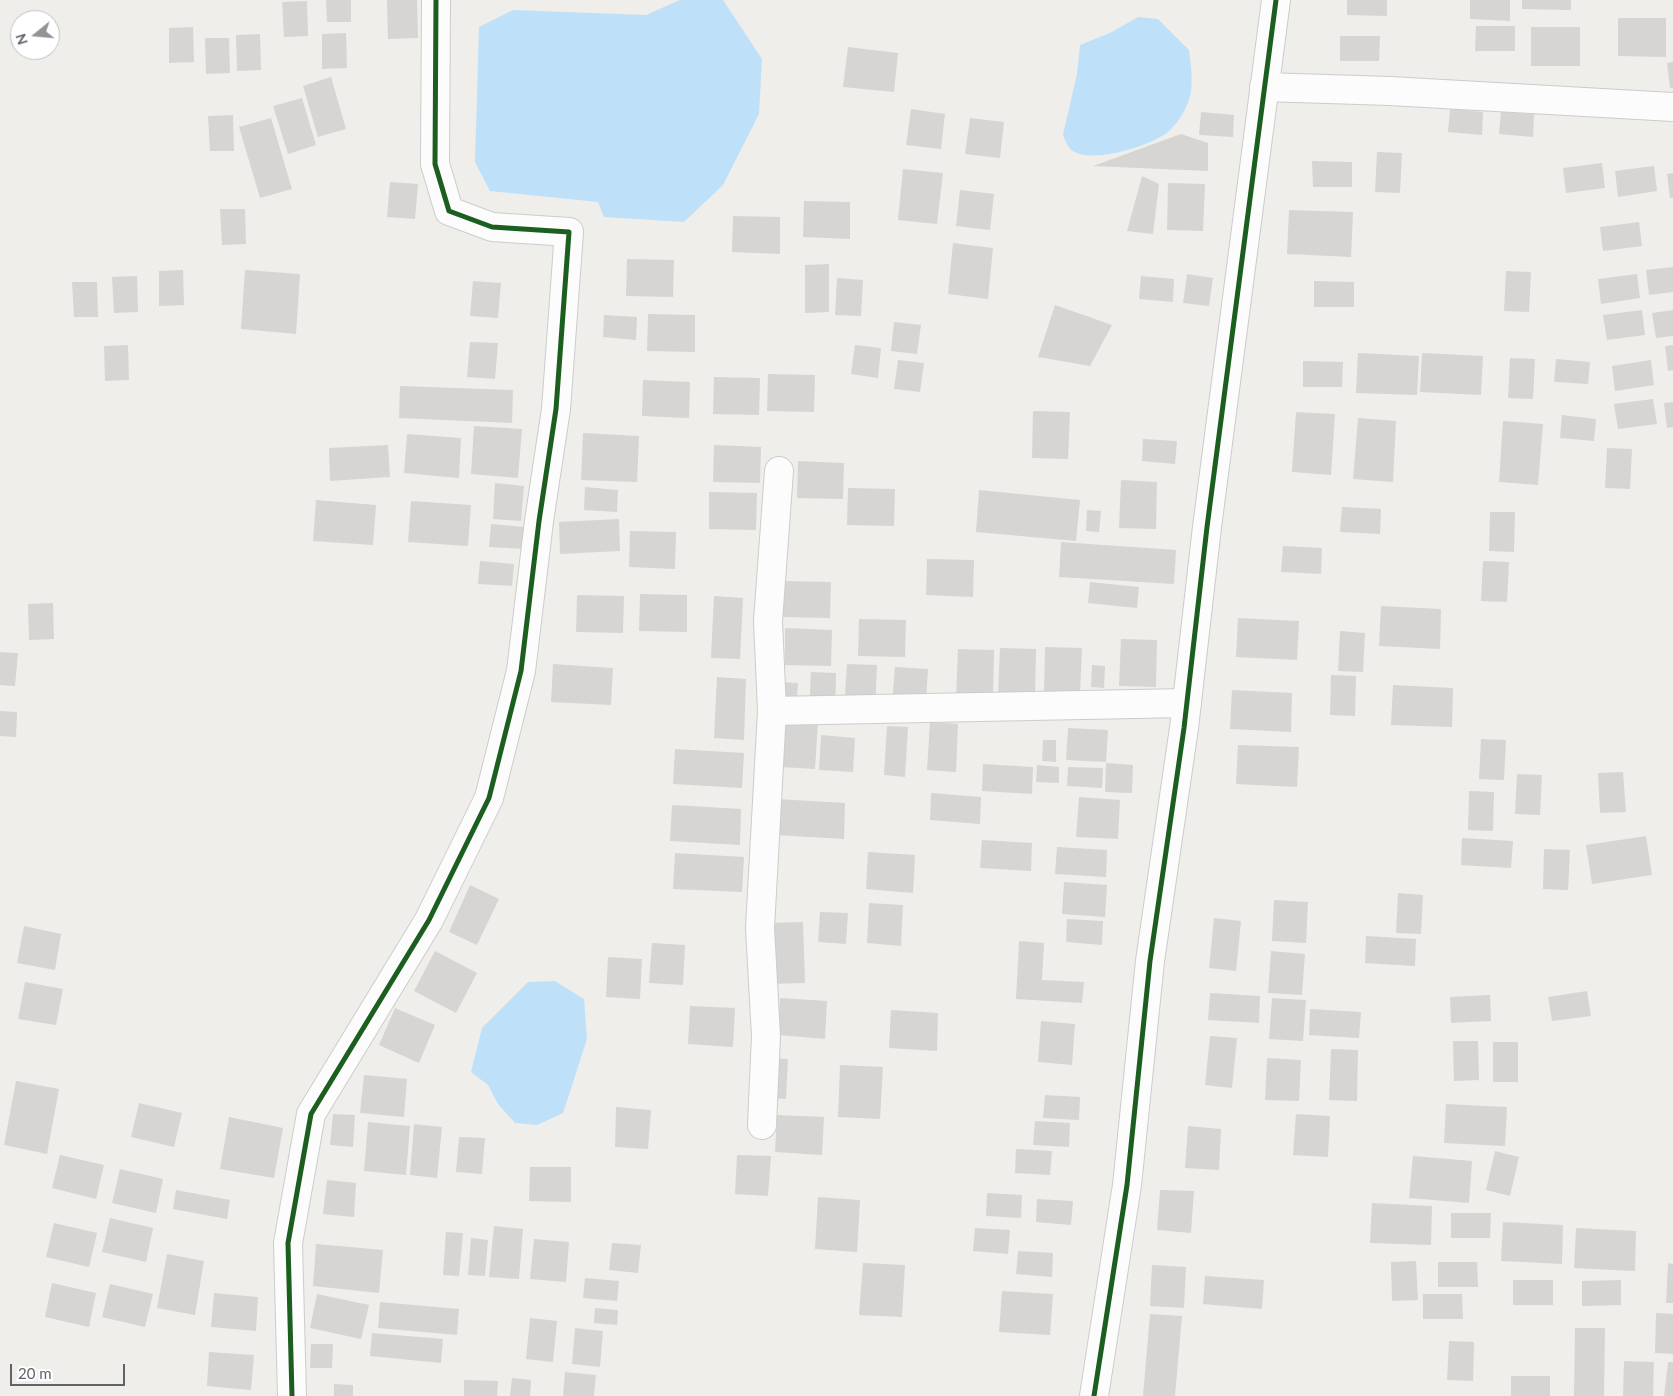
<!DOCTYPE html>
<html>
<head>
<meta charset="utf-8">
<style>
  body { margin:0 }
  #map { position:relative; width:1673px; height:1396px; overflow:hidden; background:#efeeea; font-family:Lato,sans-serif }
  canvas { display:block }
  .north { position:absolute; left:10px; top:10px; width:50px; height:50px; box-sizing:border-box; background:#fff; border:1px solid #bfc1c3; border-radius:50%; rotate:253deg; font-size:14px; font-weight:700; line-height:20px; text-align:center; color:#5f6368 }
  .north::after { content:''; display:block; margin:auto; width:18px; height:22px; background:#919496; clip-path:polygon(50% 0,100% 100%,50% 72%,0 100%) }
  .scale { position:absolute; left:10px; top:1364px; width:115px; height:22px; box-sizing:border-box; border:2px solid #5f6368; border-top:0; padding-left:6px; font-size:15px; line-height:18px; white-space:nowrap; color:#5f6368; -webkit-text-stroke:4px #fff; paint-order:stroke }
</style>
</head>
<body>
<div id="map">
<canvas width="1673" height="1396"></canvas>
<div class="north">N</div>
<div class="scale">20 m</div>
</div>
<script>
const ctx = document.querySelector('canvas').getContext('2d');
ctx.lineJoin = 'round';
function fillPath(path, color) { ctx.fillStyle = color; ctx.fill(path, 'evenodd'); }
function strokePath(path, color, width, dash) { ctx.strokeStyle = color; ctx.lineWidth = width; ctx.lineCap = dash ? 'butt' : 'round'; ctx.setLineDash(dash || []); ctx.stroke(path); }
fillPath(new Path2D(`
  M680,0H723L762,59L759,114L723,185L684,222L604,217L598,202L490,191L475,162L479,27L513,10L646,15Z
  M1138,17L1158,19L1189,50C1191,68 1195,90 1186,107C1183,115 1174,127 1168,132C1150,146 1093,164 1073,151C1068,148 1065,140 1063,135L1077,74L1080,45L1112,32Z
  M555,981L584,999L587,1039L563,1113L537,1125L515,1123L498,1104L488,1085L471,1072L482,1028L528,982Z`), '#bfe0f9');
fillPath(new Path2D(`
  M326,0H351V22H327Z
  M387,0H417L418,38L388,39Z
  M1347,0H1387V16L1347,15Z
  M1470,0H1510V21L1470,19Z
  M1522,0H1571V10L1522,9Z
  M307,1L308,36L284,37L282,2Z
  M1618,18H1666V57L1618,56Z
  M1476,26H1515V51H1475Z
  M193,27L194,62L169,63V28Z
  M1531,27H1580V66H1531Z
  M346,33L347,68L322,69V34Z
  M260,34L261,70L237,71L236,35Z
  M1340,36H1380L1379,61H1340Z
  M205,38H229L230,73L206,74Z
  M848,47L898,53L894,92L843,87Z
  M1673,62V88H1670L1667,63Z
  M331,77L346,129L318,137L303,86Z
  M302,98L316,145L288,154L273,106Z
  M911,109L945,114L941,149L906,145Z
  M1450,109L1483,112L1482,135L1448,132Z
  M1201,112L1234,115L1233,137L1199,135Z
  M1501,112L1534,114L1533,137L1499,134Z
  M233,115L234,151H210L208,116Z
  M271,118L292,189L260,198L239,127Z
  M970,118L1004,122L1000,158L965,154Z
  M1181,134L1208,143V171L1093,166Z
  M1377,152L1402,153L1400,193L1375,192Z
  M1312,161L1352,162V187H1313Z
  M1602,163L1605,188L1566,193L1563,168Z
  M1654,166L1657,191L1618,197L1615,171Z
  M903,169L943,173L937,224L898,220Z
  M1673,173V198H1670L1667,174Z
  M1142,176L1159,184L1153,234L1127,231Z
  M390,182L418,184L415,219L387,217Z
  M1168,183L1205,184L1203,231L1167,230Z
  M960,190L994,194L990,230L956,226Z
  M804,201L850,202V239L803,237Z
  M220,209H245L246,244L222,245Z
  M1289,210L1353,212L1351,257L1287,254Z
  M733,216L780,217V254L732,252Z
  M1639,222L1642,246L1603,251L1600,227Z
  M953,243L993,248L988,299L948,294Z
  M627,259L674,260L673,297L626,296Z
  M829,264V312L805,313V265Z
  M1673,267V292L1649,295L1646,270Z
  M183,270L184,305L159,306V271Z
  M245,270L300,274L296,334L241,329Z
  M1506,271L1531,272L1529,312L1504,311Z
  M1187,274L1213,278L1209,306L1183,303Z
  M1637,274L1640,298L1601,304L1598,279Z
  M137,276L138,312L114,313L112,277Z
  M1141,276L1174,279L1173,302L1139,299Z
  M837,278L863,280L861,316L835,315Z
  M473,281L501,283L498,318L470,316Z
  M1314,281L1354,282V307H1314Z
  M72,282H97L98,317H74Z
  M1055,305L1112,325L1090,366L1038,357Z
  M1642,310L1645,335L1607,340L1603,315Z
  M1673,310V336L1656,338L1652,313Z
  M648,314L695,315V352L647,351Z
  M604,315L637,317L636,340L603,337Z
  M894,322L921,325L917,354L891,351Z
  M470,342L498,343L495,379L467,377Z
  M128,345L129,380L105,381L104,346Z
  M855,345L881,348L878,378L851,374Z
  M1673,345V370L1668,371L1665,346Z
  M1358,353L1419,356L1417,395L1356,393Z
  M1422,353L1483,356L1481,395L1420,392Z
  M1510,358L1535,359L1533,399L1508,398Z
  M1556,359L1590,362L1588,384L1554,382Z
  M898,360L924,363L920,392L894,389Z
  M1651,360L1654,385L1615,391L1612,366Z
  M1303,361L1343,362L1342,387H1303Z
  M768,374L815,375L814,412L767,411Z
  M714,377L760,378L759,415L713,414Z
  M643,380L690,382L689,418L642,416Z
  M400,386L513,390L512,423L399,418Z
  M1653,399L1657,424L1618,429L1614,404Z
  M1673,402V427L1667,428L1664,403Z
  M1033,411L1070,412L1068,459L1032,458Z
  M1296,412L1335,414L1331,475L1292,472Z
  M1562,415L1596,419L1594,441L1560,438Z
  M1358,418L1396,421L1393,482L1353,479Z
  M1503,421L1543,424L1538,485L1499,482Z
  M474,426L522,429L518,478L471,474Z
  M583,433L639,436L637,482L581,480Z
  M407,434L461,438L459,478L404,473Z
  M1143,439L1177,441L1175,464L1142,461Z
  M388,445L390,477L330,481L329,448Z
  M714,445L761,447L760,483L713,482Z
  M1607,448L1632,449L1630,489L1605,488Z
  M798,461L844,463L843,499L797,498Z
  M1121,480L1157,482L1156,529L1119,528Z
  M495,483L524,486L521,521L493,519Z
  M585,487L618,490L617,512L584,510Z
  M848,488L895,489L894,526L847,525Z
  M979,490L1080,500L1076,541L976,532Z
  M709,492L757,493L756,530L709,529Z
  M316,500L376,505L373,545L313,541Z
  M411,501L471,505L468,546L408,542Z
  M1342,507L1381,509L1380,534L1340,532Z
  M1087,510L1101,511L1099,532L1086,531Z
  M1490,512H1515L1514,552L1489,551Z
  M619,519L620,551L560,554L559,522Z
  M491,524L525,527L523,549L489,547Z
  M630,531L676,532L675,569L629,567Z
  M1061,542L1176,550L1174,584L1059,577Z
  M1283,546L1322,548L1321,574L1281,572Z
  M927,559L974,560L973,597L926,595Z
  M480,561L514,564L512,586L478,584Z
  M1483,561L1509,562L1507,602L1481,601Z
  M784,581L831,582L830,618L783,617Z
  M1090,582L1139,587L1137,608L1088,603Z
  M640,594L687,595V632L639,631Z
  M577,595L624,596L623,633L576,632Z
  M714,596L743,598L740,659L711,658Z
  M53,603L54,639L29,640L28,604Z
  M1381,606L1441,609L1440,649L1379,646Z
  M1238,618L1299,621L1297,660L1236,657Z
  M859,619L906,620L905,657L858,656Z
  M785,628L832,630L831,666L785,665Z
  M1340,631L1365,633L1363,672L1338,671Z
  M1121,639L1157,640L1156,687L1119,686Z
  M1045,647L1082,648L1080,695L1044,694Z
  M1000,648L1036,649L1035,697L998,695Z
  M958,649L994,650L993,698L956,696Z
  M0,652L18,653L15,686L0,685Z
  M553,664L613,668L611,705L551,702Z
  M847,664L877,665L875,713L844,711Z
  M1092,665L1105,666L1104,688L1091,687Z
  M895,667L928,669L925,717L891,715Z
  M811,672L836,673L835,715L809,714Z
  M1331,675L1356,676L1355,716L1330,715Z
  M717,677L746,679L744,740L714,738Z
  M764,681L798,683L796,715Z
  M1393,685L1453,688L1452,727L1391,725Z
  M1232,690L1292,693L1291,732L1230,729Z
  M0,711L17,712L16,737L0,736Z
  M783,720L818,723L815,769L781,767Z
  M930,722L958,724L956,772L927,770Z
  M887,726L908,727L905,777L884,775Z
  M1068,728L1108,730L1106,762L1066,760Z
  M821,735L855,738L853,772L819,770Z
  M1481,739L1506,740L1504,780L1479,779Z
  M1043,740H1056V762L1042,761Z
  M1238,745L1299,747L1297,787L1236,784Z
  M675,749L744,753L742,788L673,784Z
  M1106,763L1133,765L1132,793L1105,792Z
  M983,764L1033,767L1032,794L982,791Z
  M1037,765L1059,767V783L1036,782Z
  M1068,767L1103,768L1102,788L1067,786Z
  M1623,772L1626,812L1600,813L1598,773Z
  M1517,774L1542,775L1540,815L1515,814Z
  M1469,791L1494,792L1493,831L1468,830Z
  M931,793L981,797L980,824L930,820Z
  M1079,797L1120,800L1118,839L1076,837Z
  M777,799L845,803L844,839L775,835Z
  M672,805L741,809L740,845L670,841Z
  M1646,836L1652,875L1592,884L1586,845Z
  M1462,838L1513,841L1511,868L1461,865Z
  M982,840L1032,843L1031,871L980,868Z
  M1057,847L1107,850L1106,877L1055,874Z
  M1544,849L1570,850L1568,890L1543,889Z
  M868,852L915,855L913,893L866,889Z
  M675,853L744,857L742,892L673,889Z
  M1064,882L1107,885L1105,917L1062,914Z
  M470,885L499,899L477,945L449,932Z
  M1398,893L1423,895L1421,934L1396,933Z
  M1274,900L1308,902L1306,943L1272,941Z
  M869,903L903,905L901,946L867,943Z
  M820,912L848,913L846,944L818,942Z
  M1214,918L1241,921L1236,971L1209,968Z
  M1067,919L1103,921L1102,945L1066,942Z
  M803,922L805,983L768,984L766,923Z
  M24,926L61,934L55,970L17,963Z
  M1366,936L1416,939L1415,966L1365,963Z
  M1019,941L1044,943L1042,980L1084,982L1082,1003L1016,999Z
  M652,943L685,945L683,985L649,983Z
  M435,951L477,973L456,1013L414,991Z
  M1271,951L1305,954L1302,995L1268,993Z
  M608,957L642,959L640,999L606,997Z
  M25,982L63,989L56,1025L18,1019Z
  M1587,991L1591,1016L1552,1021L1548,997Z
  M1210,993L1260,996L1259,1023L1208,1020Z
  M1490,995L1491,1021L1451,1023L1450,997Z
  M780,998L827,1001L825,1039L778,1035Z
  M1272,998L1306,1000L1303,1041L1269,1039Z
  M690,1006L735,1008L733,1047L688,1044Z
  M395,1008L435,1025L419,1063L379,1045Z
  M1310,1009L1361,1012L1359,1038L1309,1035Z
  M891,1010L938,1013L937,1051L889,1048Z
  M1041,1021L1075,1024L1072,1065L1038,1062Z
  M1210,1036L1237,1038L1232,1088L1205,1085Z
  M1453,1041H1478L1479,1080L1454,1081Z
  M1493,1042H1518V1082H1493Z
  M1331,1049L1358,1050L1357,1101L1329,1100Z
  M755,1057L788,1059L786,1099L753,1097Z
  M1267,1058L1301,1060L1299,1101L1265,1100Z
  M840,1065L883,1067L880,1119L838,1117Z
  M364,1075L407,1079L404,1117L360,1113Z
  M16,1081L59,1089L47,1154L4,1145Z
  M1045,1095L1080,1097L1079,1120L1043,1118Z
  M139,1103L182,1113L174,1147L131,1137Z
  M1446,1104L1507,1107L1505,1146L1444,1143Z
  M616,1107L651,1110L648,1149L615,1147Z
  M333,1114L355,1115L353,1147L330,1145Z
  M1296,1114L1330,1116L1328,1157L1293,1155Z
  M777,1115L824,1117L822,1155L775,1152Z
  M229,1117L283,1128L274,1178L220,1169Z
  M1035,1121L1070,1123L1069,1147L1033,1145Z
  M368,1122L410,1126L406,1175L364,1171Z
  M414,1124L442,1127L437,1178L410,1175Z
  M1188,1126L1221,1129L1219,1170L1185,1168Z
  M459,1137L485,1138L482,1174L456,1172Z
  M1016,1149L1052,1151L1050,1175L1015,1173Z
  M1495,1151L1519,1157L1510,1196L1486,1190Z
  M60,1155L104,1165L96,1199L52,1188Z
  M737,1155L771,1156L768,1196L735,1194Z
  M1413,1156L1472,1161L1469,1203L1409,1198Z
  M530,1167H571V1202L529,1201Z
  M120,1169L163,1179L156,1213L112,1203Z
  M327,1180L356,1183L354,1217L323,1214Z
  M176,1190L230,1200L227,1219L173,1209Z
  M1160,1190L1194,1191L1191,1233L1157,1230Z
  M987,1193L1022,1195L1021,1218L986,1216Z
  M818,1197L860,1200L857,1252L815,1249Z
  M1037,1199L1073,1201L1071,1225L1036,1222Z
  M1372,1203L1432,1206L1431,1245L1370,1243Z
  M1451,1213H1491L1490,1238H1451Z
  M110,1218L153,1228L146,1262L102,1252Z
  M1503,1222L1563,1225L1562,1264L1501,1261Z
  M54,1223L97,1233L89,1267L46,1257Z
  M494,1226L523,1229L519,1279L489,1277Z
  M975,1228L1010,1230L1008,1254L973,1251Z
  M1576,1228L1636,1231L1635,1271L1574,1268Z
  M446,1232L463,1233L459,1276L443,1275Z
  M471,1238L488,1240L485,1276L468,1275Z
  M534,1239L569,1242L566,1282L530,1279Z
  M612,1243L641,1245L638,1273L609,1270Z
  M316,1244L383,1250L379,1293L313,1286Z
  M1018,1251L1053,1253L1052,1277L1016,1274Z
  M167,1254L204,1261L195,1315L157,1308Z
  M1416,1261L1418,1300L1392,1301L1391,1262Z
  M1438,1262H1477L1478,1287H1438Z
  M863,1263L905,1265L902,1317L859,1315Z
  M1668,1263L1673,1264V1303H1666Z
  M1152,1265L1186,1267L1184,1308L1150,1306Z
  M1205,1276L1264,1280L1262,1309L1203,1304Z
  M585,1278L619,1281L617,1301L583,1298Z
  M1513,1280H1553V1305H1513Z
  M1621,1280V1305L1582,1306V1281Z
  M52,1283L96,1293L89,1327L45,1317Z
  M110,1284L153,1294L145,1327L102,1317Z
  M1002,1291L1053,1294L1050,1335L999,1332Z
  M214,1293L258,1297L256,1331L211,1327Z
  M317,1294L369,1305L361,1339L310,1328Z
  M1423,1294H1462L1463,1319H1423Z
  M380,1302L459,1309L457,1335L378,1328Z
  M595,1308L618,1310L617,1325L594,1323Z
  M1656,1313L1673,1314V1354L1655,1353Z
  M1150,1314L1182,1316L1175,1396H1143Z
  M530,1318L557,1321L553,1362L526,1359Z
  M575,1328L603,1331L600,1367L572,1364Z
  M1575,1328H1605L1604,1396H1574Z
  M372,1333L443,1339L441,1363L370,1356Z
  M1449,1341L1474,1342L1473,1381L1447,1380Z
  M311,1344H333L332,1368H310Z
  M209,1352L254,1355L251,1390L207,1386Z
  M1624,1361L1654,1362L1653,1396H1623Z
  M1668,1362H1673V1396H1664Z
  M565,1372L596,1375L594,1396H563Z
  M1511,1376H1550V1396H1511Z
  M512,1378L531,1380L530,1396H510Z
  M464,1380L498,1381L497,1396H464Z
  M334,1384L353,1385V1396H334Z`), '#d6d5d3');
const minor = new Path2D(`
  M1264,87L1390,91L1673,107
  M772,711L768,621L779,471
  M762,1125L766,1036L760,928L772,711L1187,703
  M292,1396L288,1243L311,1114L429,920L489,798L521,671L539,521L556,409L569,232L492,227L449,211L435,164L436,0`);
const tertiary = new Path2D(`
  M1094,1396L1127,1185L1150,961L1184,728L1207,527L1276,0`);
strokePath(minor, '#cbcccc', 30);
strokePath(tertiary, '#cbcccc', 30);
strokePath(minor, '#fdfcfc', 28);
strokePath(tertiary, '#fdfcfc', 28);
strokePath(new Path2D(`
  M292,1396L288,1243L311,1114L429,920L489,798L521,671L539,521L556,409L569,232L492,227L449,211L435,164L436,0
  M1094,1396L1127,1185L1150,961L1184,728L1207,527L1276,0`), '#1b5e20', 5);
</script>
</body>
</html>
